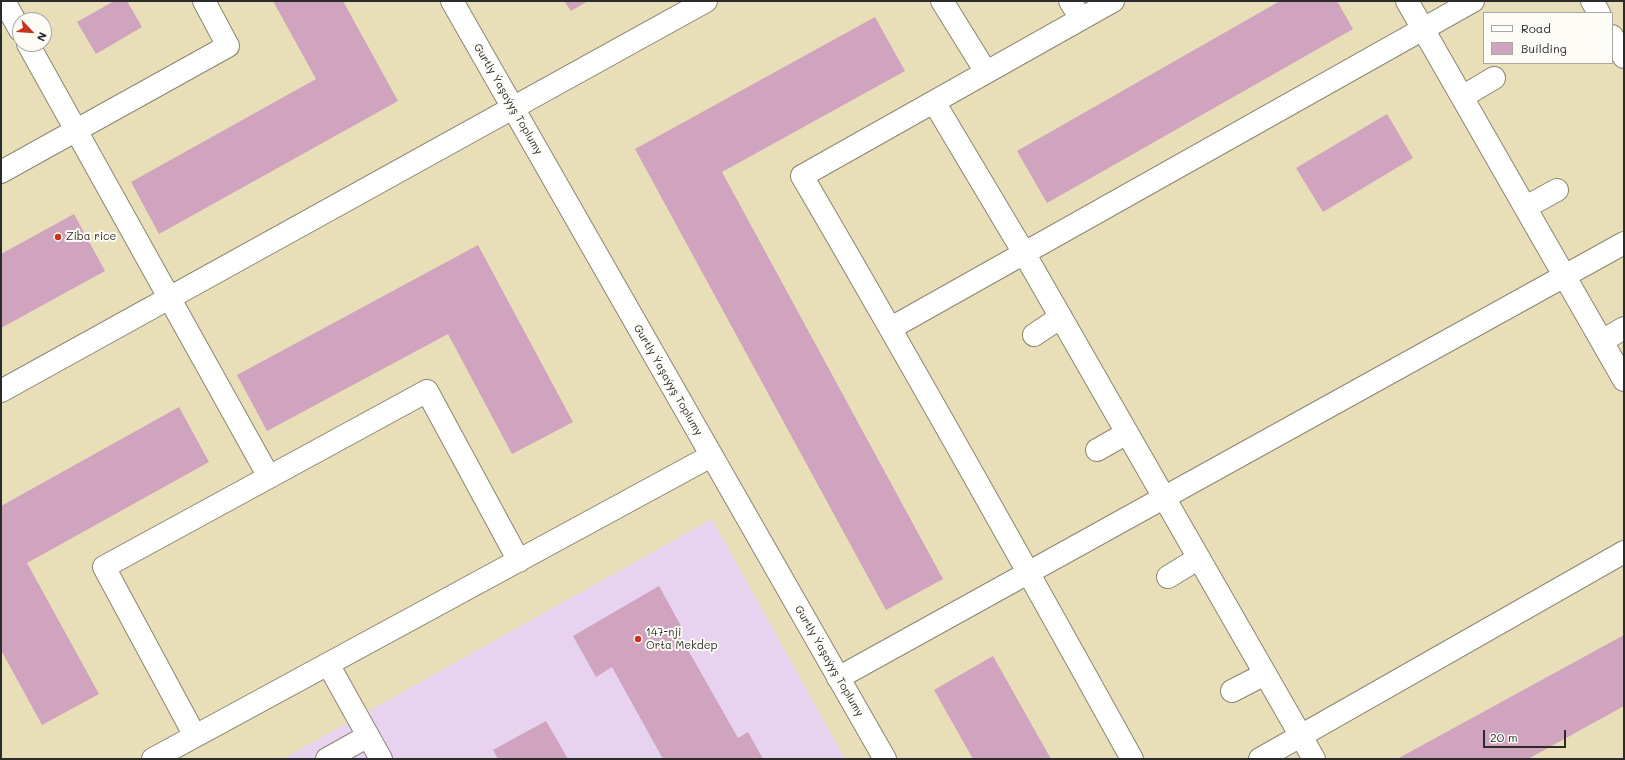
<!DOCTYPE html>
<html>
<head>
<meta charset="utf-8">
<style>
  body { margin:0 }
  #map { position:relative; width:1625px; height:760px; overflow:hidden; background:#e8dfb9; font-family:Mali,sans-serif }
  canvas { display:block }
  .frame { position:absolute; inset:0; border:2px solid #2b2b2b; pointer-events:none }
  .legend { position:absolute; left:1483px; top:12px; width:130px; height:52px; box-sizing:border-box; background:#fdfcf7; border:1px solid #a9a8a5; margin:0; padding:5px 7px; list-style:none; font-size:12px; color:#2b2b2b }
  .legend li { display:flex; align-items:center; gap:8px; height:20px }
  .legend b { width:20px; border:1px solid #a9a8a5 }
  .north { position:absolute; left:12px; top:12px; width:40px; height:40px; box-sizing:border-box; background:#fdfcf7; border:1px solid #a9a8a5; border-radius:50%; rotate:115deg; font-size:11px; font-weight:700; line-height:16px; text-align:center; color:#2b2b2b }
  .north::after { content:''; display:block; margin:auto; width:14px; height:18px; background:#c8321e; clip-path:polygon(50% 0,100% 100%,50% 72%,0 100%) }
  .scale { position:absolute; left:1483px; top:730px; width:83px; height:18px; box-sizing:border-box; border:2px solid #2b2b2b; border-top:0; padding-left:5px; font-size:12px; line-height:14px; white-space:nowrap; color:#2b2b2b; -webkit-text-stroke:3px #fdfcf7; paint-order:stroke }
</style>
</head>
<body>
<div id="map">
<canvas width="1625" height="760"></canvas>
<div class="frame"></div>
<ul class="legend">
<li><b style="height:5px;background:#fff"></b>Road</li>
<li><b style="height:11px;background:#d0a3be"></b>Building</li>
</ul>
<div class="north">N</div>
<div class="scale">20 m</div>
</div>
<script>
const ctx = document.querySelector('canvas').getContext('2d');
ctx.lineJoin = 'round';
function fillPath(path, color) { ctx.fillStyle = color; ctx.fill(path, 'evenodd'); }
function strokePath(path, color, width, dash) { ctx.strokeStyle = color; ctx.lineWidth = width; ctx.lineCap = dash ? 'butt' : 'round'; ctx.setLineDash(dash || []); ctx.stroke(path); }
function write(font, color, halo, rows, align = 'center') {
  ctx.font = font + ' Mali,sans-serif'; ctx.lineWidth = 4; ctx.setLineDash([]); ctx.textBaseline = 'middle'; ctx.strokeStyle = halo; ctx.fillStyle = color; for (const [text, x, y, turn = 0] of rows) {
    ctx.save(); ctx.translate(x, y); ctx.rotate((+turn || 0) * Math.PI / 180); ctx.textAlign = isNaN(turn) ? turn : align; if (halo) ctx.strokeText(text, 0, 0); ctx.fillText(text, 0, 0); ctx.restore();
  }
}
fillPath(new Path2D(`
  M712,519L845,759H283Z`), '#e7d2ef');
fillPath(new Path2D(`
  M114,1H127L142,27L96,54L77,22Z
  M273,1H343L398,101L159,234L131,182L316,79Z
  M564,1H588L571,11Z
  M1280,1H1337L1353,29L1047,203L1017,151Z
  M875,17L905,71L722,172L943,579L886,610L635,149Z
  M1387,114L1413,158L1323,212L1296,168Z
  M74,214L105,271L1,328V254Z
  M478,245L573,422L512,454L448,334L267,431L237,375Z
  M179,407L209,462L27,563L99,694L42,725L1,650V506Z
  M659,586L681,626L676,629L738,738L748,732L763,759H663L612,667L596,677L573,636Z
  M1624,635V706L1528,759H1397Z
  M993,656L1051,759H973L934,690Z
  M546,721L568,759H498L493,750Z`), '#d0a3be');
const minor = new Path2D(`
  M4,1L20,30
  M452,1L885,759
  M942,1L986,72
  M1070,1L1081,19
  M1113,1L802,176C915,369 1024,564 1132,759
  M1407,1L1624,380
  M1592,1L1599,13
  M1612,36L1624,57
  M28,44L269,477
  M1462,97L1494,78
  M934,102L1024,253L1314,759
  M1,172L228,46L204,1
  M1526,207L1557,190
  M891,328L1473,1
  M1034,335L1061,317
  M1602,341L1624,328
  M1,391L706,1
  M1097,450L1127,433
  M1168,577L1199,558
  M328,664L381,759
  M838,678L1624,243
  M1232,691L1265,674
  M195,736L104,567L427,391L519,561
  M153,759L711,456
  M327,759L368,736
  M1260,759L1624,552`);
strokePath(minor, '#8a8572', 24);
strokePath(minor, '#fff', 22);
for (const [x, y, r, color] of [
  [58,237,4,"#c8321e"],
  [638,639,4,"#c8321e"]
]) { const dot = new Path2D(); dot.arc(x, y, r, 0, 2 * Math.PI); ctx.fillStyle = color; ctx.fill(dot); strokePath(dot, '#fdfcf7', 1.5); }
write('11px', '#2b2b2b', '#fdfcf7', [
  ["Gurtly Ýaşaýyş Toplumy",508,99,60],
  ["Gurtly Ýaşaýyş Toplumy",668,380,60],
  ["Gurtly Ýaşaýyş Toplumy",829,661,60]
]);
write('11px', '#2b2b2b', '#fdfcf7', [
  ["Ziba rice",66,237],
  ["147-nji",646,633],
  ["Orta Mekdep",646,646]
], 'left');
</script>
</body>
</html>
